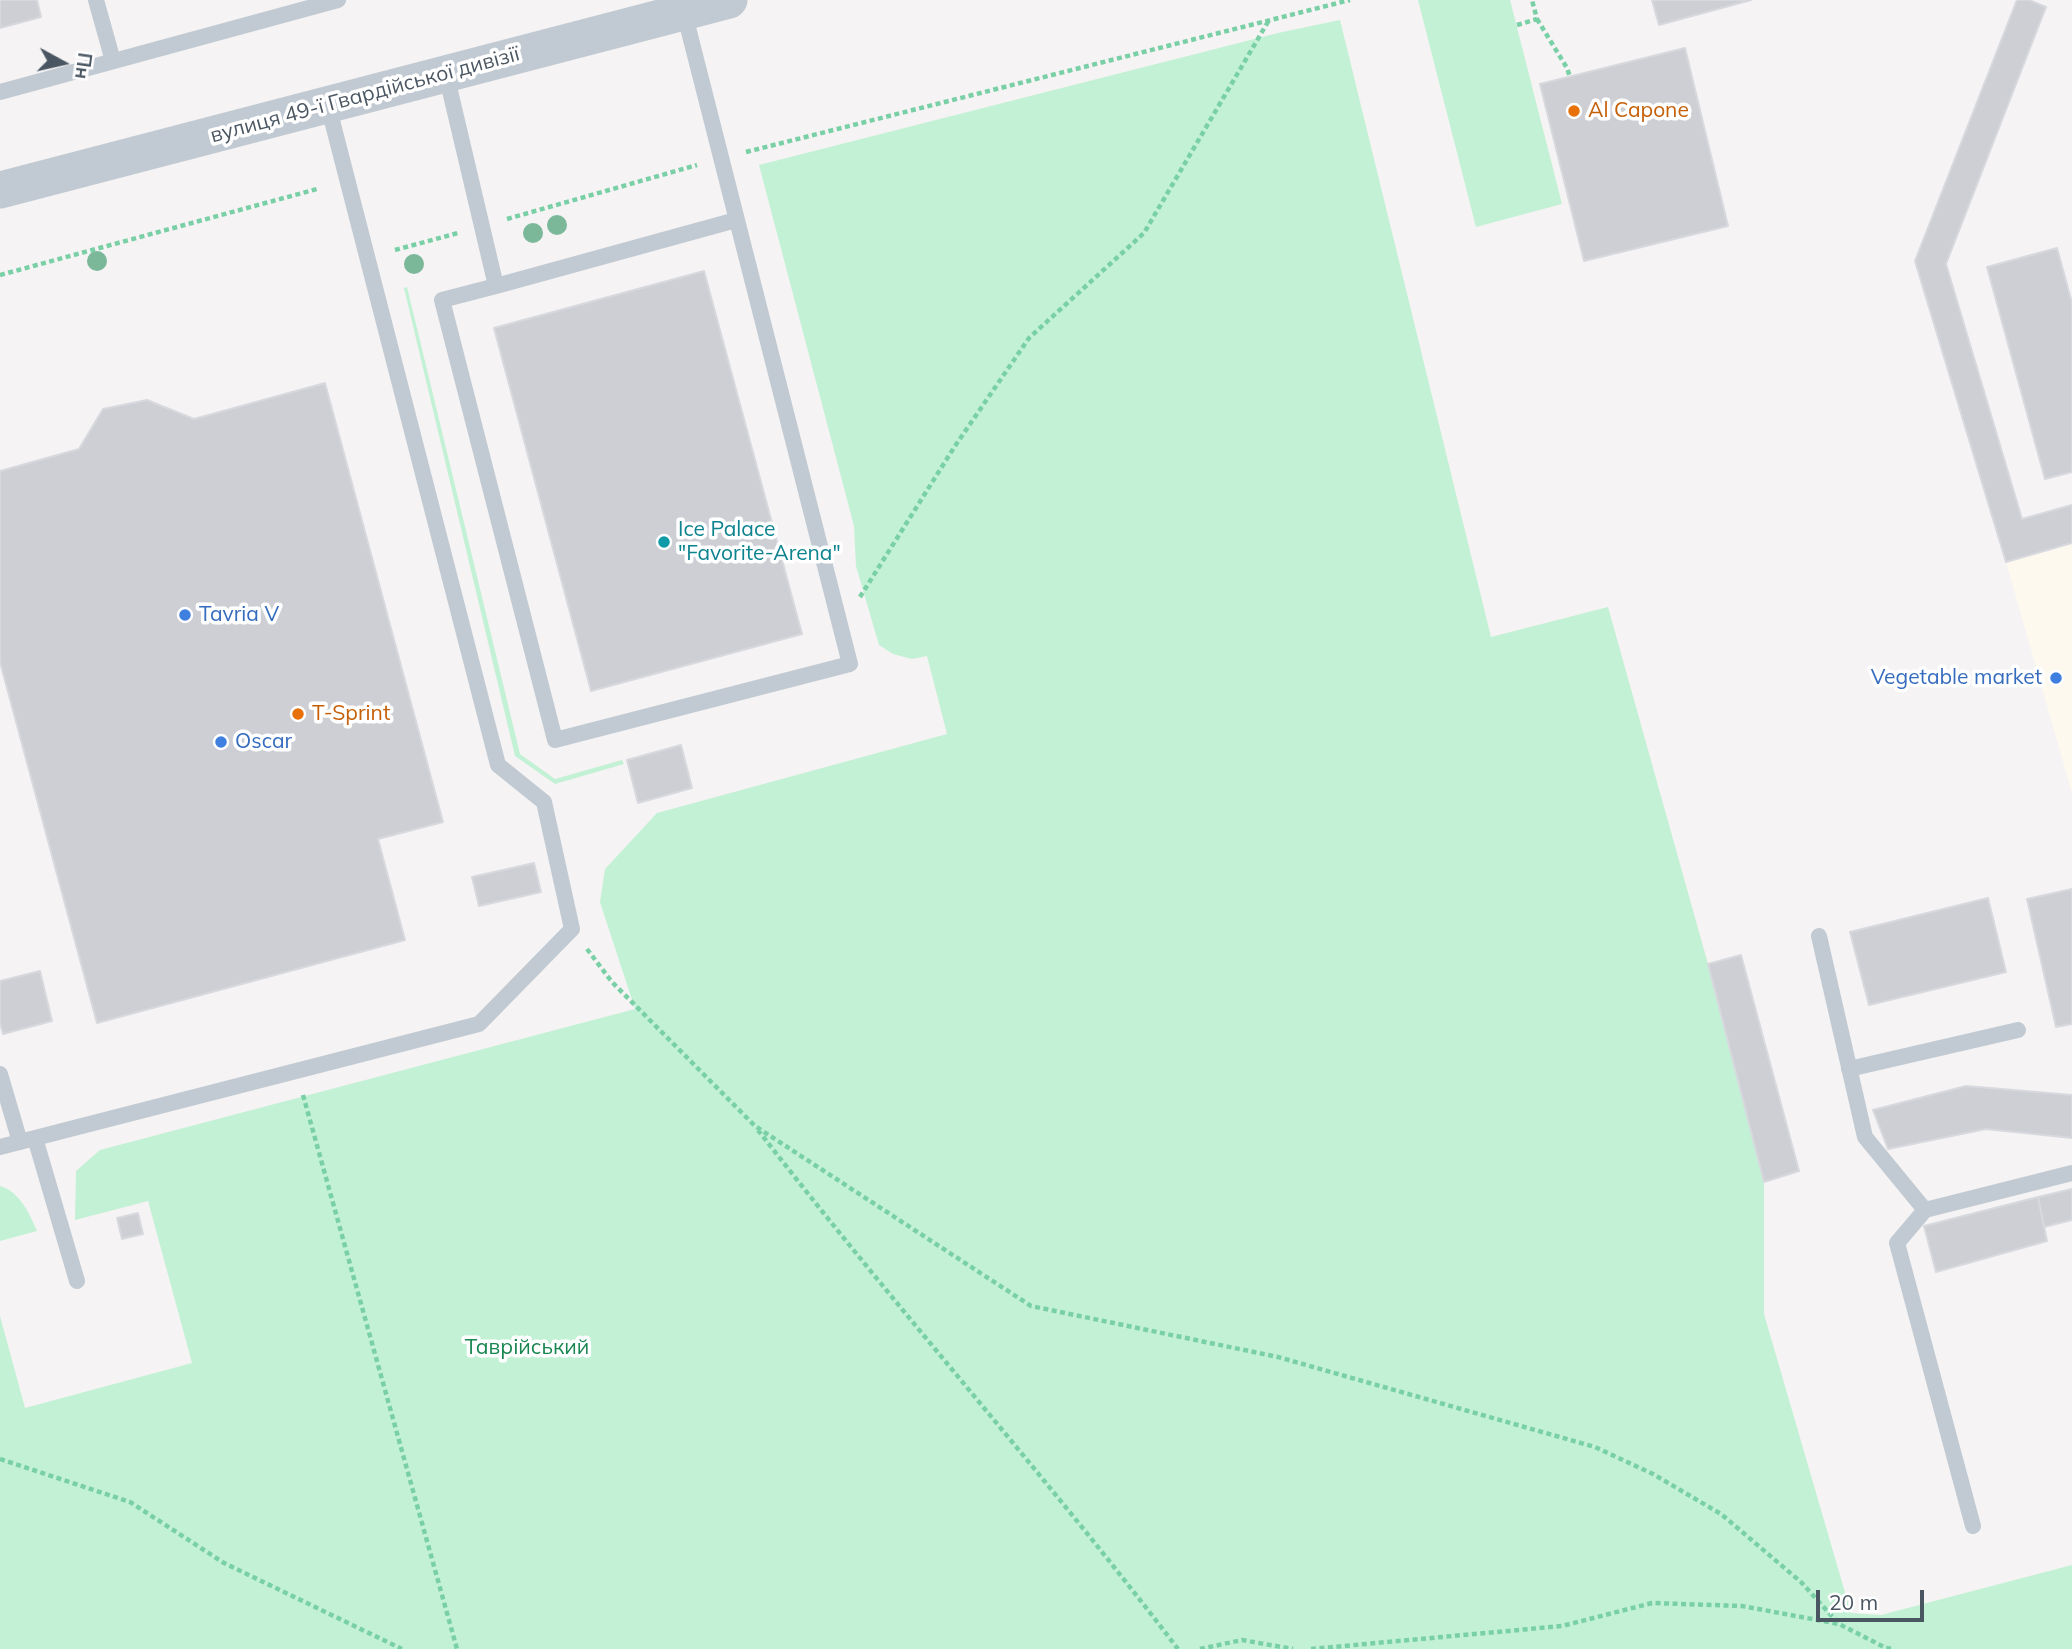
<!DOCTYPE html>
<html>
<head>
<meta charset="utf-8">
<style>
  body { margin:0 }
  #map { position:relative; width:2072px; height:1649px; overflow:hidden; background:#f5f3f3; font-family:Mulish,sans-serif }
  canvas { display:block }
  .north { position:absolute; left:28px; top:28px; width:70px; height:70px; -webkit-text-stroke:5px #fff; paint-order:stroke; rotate:98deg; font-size:19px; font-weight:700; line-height:28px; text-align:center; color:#4a5661 }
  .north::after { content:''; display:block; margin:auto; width:24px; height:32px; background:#4a5661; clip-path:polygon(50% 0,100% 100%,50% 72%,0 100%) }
  .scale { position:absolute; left:1816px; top:1590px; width:108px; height:32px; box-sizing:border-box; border:4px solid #4a5661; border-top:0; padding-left:9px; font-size:21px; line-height:24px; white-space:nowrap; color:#4a5661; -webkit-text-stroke:5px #fff; paint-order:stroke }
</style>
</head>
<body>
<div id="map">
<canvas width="2072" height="1649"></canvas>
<div class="north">Пн</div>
<div class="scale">20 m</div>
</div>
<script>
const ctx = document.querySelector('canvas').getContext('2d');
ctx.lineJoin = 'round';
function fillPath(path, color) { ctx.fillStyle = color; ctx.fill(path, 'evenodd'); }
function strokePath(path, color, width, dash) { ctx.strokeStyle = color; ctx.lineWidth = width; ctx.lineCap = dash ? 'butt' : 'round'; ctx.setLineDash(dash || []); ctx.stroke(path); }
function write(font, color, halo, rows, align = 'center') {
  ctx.font = font + ' Mulish,sans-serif'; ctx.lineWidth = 7; ctx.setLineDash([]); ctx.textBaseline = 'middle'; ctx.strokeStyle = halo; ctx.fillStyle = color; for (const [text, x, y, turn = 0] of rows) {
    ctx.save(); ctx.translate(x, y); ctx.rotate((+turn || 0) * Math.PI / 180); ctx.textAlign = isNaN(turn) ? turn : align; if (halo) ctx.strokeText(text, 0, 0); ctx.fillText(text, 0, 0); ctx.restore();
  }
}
fillPath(new Path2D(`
  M2072,543V793L2006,562Z`), '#fdf9ef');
fillPath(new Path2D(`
  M1418,0H1510L1562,204L1476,227Z
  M1340,20L1491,637L1608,607L1708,964L1764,1182V1314L1851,1613L1881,1615L2072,1565V1649H0V1316L25,1408L192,1363L148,1201L75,1220L76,1171L100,1150L635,1009L600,902L605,869L657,813L947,734L927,656L912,659L893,654L879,645L856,566L854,526L759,165L1278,33Z
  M407,287L520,754L555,779L622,760L624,764L555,784L515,756L404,288Z
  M0,1186C19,1191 30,1214 37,1231L0,1241Z`), '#c3f1d5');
const building = new Path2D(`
  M0,0H37L41,17L0,28Z
  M1652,0H1751L1659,25Z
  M2017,0H2029L2046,7L1946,264L2022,519L2072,505V543L2006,562L1915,261Z
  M1685,48L1728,226L1584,261L1540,84Z
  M2057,248L2072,303V472L2045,479L1987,267Z
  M704,271L802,634L591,691L494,328Z
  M325,383L443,822L378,839L405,940L97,1023L0,662V471L79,449L103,409L147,400L194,419Z
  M681,745L692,788L638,803L627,760Z
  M534,863L541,892L479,906L472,877Z
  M2072,889V1024L2056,1027L2027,899Z
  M1988,898L2006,972L1869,1005L1850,932Z
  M1741,955L1799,1171L1764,1182L1708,964Z
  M40,971L52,1021L3,1034L0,1023V981Z
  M1966,1086L2072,1095V1138L1986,1129L1888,1149L1873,1110Z
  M2072,1189V1220L2044,1227L2038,1197Z
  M2038,1197L2047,1241L1936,1272L1924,1226Z
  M138,1213L143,1234L122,1239L117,1218Z`);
fillPath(building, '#cdcfd5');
strokePath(building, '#d7d9de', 2);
strokePath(new Path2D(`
  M1537,19L1567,68L1570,77
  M1517,25L1537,19L1532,0
  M746,152L1350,0
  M507,219L697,165
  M395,250L458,233
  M0,275L317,189
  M860,597L955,446L1029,338L1144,233L1269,20
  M587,949L612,982L755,1126L1031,1306L1278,1357L1595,1447L1653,1474L1721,1514L1801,1582L1839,1624L1886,1648L1894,1649
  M303,1095L457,1649
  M758,1130C894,1306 1043,1472 1178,1649
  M0,1459L130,1502L224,1563L402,1649
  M1200,1649L1242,1640L1293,1649
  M1311,1649L1562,1626L1652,1603L1742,1606L1839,1624`), '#7ad0a6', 4.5, [5, 3.5]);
strokePath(new Path2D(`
  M96,0L113,61
  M446,74L496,286L442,300L555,740L850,664L684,12
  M0,92L338,0
  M496,286L736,220
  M1819,936L1865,1137L1925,1210
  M1849,1069L2018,1030
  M0,1074L20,1142
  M35,1138L77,1281
  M0,1147L479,1024L572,929L544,802L498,765L328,105
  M1973,1526L1897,1243L1925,1210L2072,1173`), '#c1cad2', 16);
strokePath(new Path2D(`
  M0,190L729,0`), '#c1cad2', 37);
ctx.fillStyle = '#7bb799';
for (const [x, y] of [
  [557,225],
  [533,233],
  [97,261],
  [414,264]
]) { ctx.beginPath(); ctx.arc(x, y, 10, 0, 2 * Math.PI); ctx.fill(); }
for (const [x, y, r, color] of [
  [1574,111,7,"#e8710a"],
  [664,542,7,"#0f9aa8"],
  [185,615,7,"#3f7fe0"],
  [2056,678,7,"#3f7fe0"],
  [298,714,7,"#e8710a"],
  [221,742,7,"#3f7fe0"]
]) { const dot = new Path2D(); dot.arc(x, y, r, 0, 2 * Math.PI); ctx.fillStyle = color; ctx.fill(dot); strokePath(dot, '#fff', 2.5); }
write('21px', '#4a5661', '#fff', [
  ["вулиця 49-ї Гвардійської дивізії",365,95,-15]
]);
write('21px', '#c56008', '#fff', [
  ["Al Capone",1588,111],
  ["T-Sprint",312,714]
], 'left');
write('21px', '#0d838f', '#fff', [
  ["Ice Palace",678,530],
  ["\"Favorite-Arena\"",678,554]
], 'left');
write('21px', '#366cbe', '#fff', [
  ["Tavria V",199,615],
  ["Vegetable market",2042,678,"right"],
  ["Oscar",235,742]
], 'left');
write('21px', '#17864f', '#fff', [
  ["Таврійський",527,1348]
]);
</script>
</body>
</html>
